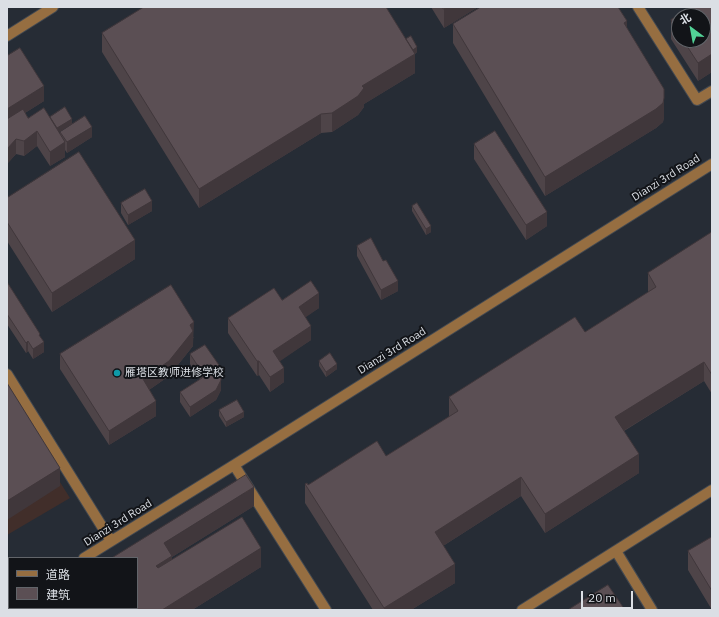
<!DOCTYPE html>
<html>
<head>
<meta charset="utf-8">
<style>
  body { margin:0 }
  #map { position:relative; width:719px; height:617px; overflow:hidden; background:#262c35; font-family:"IBM Plex Sans","Noto Sans SC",sans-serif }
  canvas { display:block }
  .frame { position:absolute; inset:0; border:8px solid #dbdfe5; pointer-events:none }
  .legend { position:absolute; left:8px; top:557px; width:130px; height:52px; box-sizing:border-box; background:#121418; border:1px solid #62656a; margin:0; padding:5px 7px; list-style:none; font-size:12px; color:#dbdfe5 }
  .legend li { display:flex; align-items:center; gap:8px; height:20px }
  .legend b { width:20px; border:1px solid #62656a }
  .north { position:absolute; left:671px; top:8px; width:40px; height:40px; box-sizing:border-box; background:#121418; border:1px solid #62656a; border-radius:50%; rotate:328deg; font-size:11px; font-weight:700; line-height:16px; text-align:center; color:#dbdfe5 }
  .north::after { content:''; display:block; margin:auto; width:14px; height:18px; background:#52d397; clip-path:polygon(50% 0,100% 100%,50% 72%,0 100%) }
  .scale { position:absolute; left:581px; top:591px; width:52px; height:18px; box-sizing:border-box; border:2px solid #dbdfe5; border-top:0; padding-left:5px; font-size:12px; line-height:14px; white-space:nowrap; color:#dbdfe5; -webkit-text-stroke:3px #121418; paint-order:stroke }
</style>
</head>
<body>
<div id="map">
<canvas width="719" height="617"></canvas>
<div class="frame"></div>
<ul class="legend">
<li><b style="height:5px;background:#966e41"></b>道路</li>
<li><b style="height:11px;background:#5b4f54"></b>建筑</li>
</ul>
<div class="north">北</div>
<div class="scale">20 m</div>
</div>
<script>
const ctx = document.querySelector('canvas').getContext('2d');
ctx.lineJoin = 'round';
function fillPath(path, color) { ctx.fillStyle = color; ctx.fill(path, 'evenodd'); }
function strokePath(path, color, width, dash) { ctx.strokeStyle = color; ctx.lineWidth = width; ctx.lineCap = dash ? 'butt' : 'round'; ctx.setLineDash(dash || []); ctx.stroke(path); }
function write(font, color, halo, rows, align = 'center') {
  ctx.font = font + ' "IBM Plex Sans","Noto Sans SC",sans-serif'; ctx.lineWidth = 4; ctx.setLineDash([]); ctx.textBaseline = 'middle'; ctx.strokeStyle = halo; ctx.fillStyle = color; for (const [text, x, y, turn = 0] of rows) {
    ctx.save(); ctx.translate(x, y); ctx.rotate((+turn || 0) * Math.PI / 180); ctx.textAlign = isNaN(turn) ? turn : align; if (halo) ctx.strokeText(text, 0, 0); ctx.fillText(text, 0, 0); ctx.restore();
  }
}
fillPath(new Path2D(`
  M7,398L70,498L7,535Z`), '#412e2a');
const minor = new Path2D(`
  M638,7L697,100L712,91
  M7,36L53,7
  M7,374L111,541
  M234,465L326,610
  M616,551L652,610
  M84,558L234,465L712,164
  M7,606L9,605
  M522,610L712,490`);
strokePath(minor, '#434951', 12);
strokePath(minor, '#966e41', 10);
fillPath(new Path2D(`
  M431,7H478L444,28Z
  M692,7H712V72L698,81L671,39V20ZM679,16H703V40H679Z
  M453,24L627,28L664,117L663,122L656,128L545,196L453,43Z
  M102,33L406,39L417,52L415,54V73L364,104V107L358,115L332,132L321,133L199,208L102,52Z
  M7,56L44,101L25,113L28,118L50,117L72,124L59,132L60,134V132L92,137L67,153L65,150V157L50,166L37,146L24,156L16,154L7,164Z
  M474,144L547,226L526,240L474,159Z
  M7,198L135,259L52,312L7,241Z
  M121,203L152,211L128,225L121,213Z
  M412,206L431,232L426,235L412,211Z
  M712,232V394L704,381L624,431L639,473L545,533L521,496L443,546L455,583L411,610H373L305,503V484L308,485L386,456L449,417V397L585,332L648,293V273Z
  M357,246L398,291L381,300L357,256Z
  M7,282L40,337L44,352L33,359L28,351L26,353L7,324Z
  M282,300L319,308L305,317L311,340L279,361L284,382L270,392L259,375L257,376L228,333V318Z
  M194,337L193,338V346L169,376L149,390L156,416L109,445L60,369V354Z
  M190,354L221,368V390L216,400L190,417L180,402V392L200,379L190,364Z
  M319,361L337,369L326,377L319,366Z
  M219,410L244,417L226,427L219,416Z
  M254,506L172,557V560L261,567L192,610H29L32,608H137V558Z
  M712,537V610L688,570V551Z`), '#4e4448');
fillPath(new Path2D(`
  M447,7H478L444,28V9Z
  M627,21V40L624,23Z
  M417,47V52L407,59V54Z
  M415,54V73L364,104V107L358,115L332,132V113L362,86Z
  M712,54V72L698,81V63Z
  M44,86V101L7,124V109Z
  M664,98V117L663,122L656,128L545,196V177Z
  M321,114V133L199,208V189Z
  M72,119V124L55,134V129Z
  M92,127V137L67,153V142Z
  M37,131V146L24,156V141Z
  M16,139V154L7,164V149Z
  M65,142V157L50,166V152Z
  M152,201V211L128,225V215Z
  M547,212V226L526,240V225Z
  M431,226V232L426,235V229Z
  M135,240V259L52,312V293Z
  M398,281V291L381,300V290Z
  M319,293V308L299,322V307Z
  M194,322L193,346L169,376L143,394V379L190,325Z
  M311,326V340L273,366V351Z
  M28,341V351L26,353V343Z
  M44,342V352L33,359V349Z
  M257,361H259V375L257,376Z
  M704,362V381L615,436V417Z
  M337,364V369L326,377V372Z
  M284,368V382L270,392V377Z
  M221,380V390L216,400L190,417V407Z
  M156,401V416L109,445V431Z
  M244,412V417L226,427V422Z
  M639,454V473L545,533V514Z
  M60,468V486L7,520V501Z
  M521,477V496L435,551V532Z
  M254,487V506L172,557V575L156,585V566L164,543Z
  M261,548V567L192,610H162Z
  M455,564V583L411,610H384V608Z
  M65,608H85V610H61Z`), '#40373b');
const building = new Path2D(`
  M144,7H386L415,54L362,86L364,88L358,96L332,113L321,114L199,189L102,33Z
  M442,7H447L444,9Z
  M481,7H618L627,21L624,23L664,89V98L663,103L656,109L545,177L453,24Z
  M692,7H712V54L698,63L683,40H703V16H679V33L671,20Z
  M411,36L417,47L413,50L406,39Z
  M20,48L44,86L7,109V56Z
  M65,107L72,119L57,128L50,117Z
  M44,108L65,142L50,152L37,131L24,141L16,139L7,149V119L23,109L28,118Z
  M85,116L92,127L67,142L60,132Z
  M495,131L547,212L526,225L474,144Z
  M79,152L135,240L52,293L7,222V198Z
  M145,189L152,201L128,215L121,203Z
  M417,203L431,226L426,229L412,206Z
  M712,232V375L704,362L615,417L639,454L545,514L521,477L435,532L455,564L384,608L305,484L307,483L308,485L377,441L386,456L458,411L449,397L575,317L585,332L656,287L648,273Z
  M371,238L383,261L386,260L398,281L381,290L357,246Z
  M311,281L319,293L299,307L311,326L273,351L284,368L270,377L259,361H257L228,318L274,288L282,300Z
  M7,282L40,334L39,335L44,342L33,349L28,341L26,343L7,314Z
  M171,285L194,322L190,325L193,331L169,361L143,379L156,401L109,431L60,354Z
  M205,345L221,368V380L216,390L190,407L180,392L202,378L204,375L190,354Z
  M330,353L337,364L326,372L319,361Z
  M7,383L60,468L7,501Z
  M237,400L244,412L226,422L219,410Z
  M246,475L254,487L164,543L172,556L156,566L158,568L242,517L261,548L162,610H97L96,608H137V558H112Z
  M712,537V591L688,551Z
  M608,585L625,610H568Z
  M32,608H65L61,610H29Z`);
fillPath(building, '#5b4f54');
strokePath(building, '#40373b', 1);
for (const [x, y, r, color] of [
  [117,373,4,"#0f9aa8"]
]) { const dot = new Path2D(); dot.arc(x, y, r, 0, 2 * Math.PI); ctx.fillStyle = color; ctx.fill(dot); strokePath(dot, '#121418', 1.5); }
write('11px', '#dbdfe5', '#121418', [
  ["Dianzi 3rd Road",666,178,-32],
  ["Dianzi 3rd Road",392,351,-32],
  ["Dianzi 3rd Road",118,523,-32]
]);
write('11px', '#dbdfe5', '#121418', [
  ["雁塔区教师进修学校",125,373]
], 'left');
</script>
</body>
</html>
